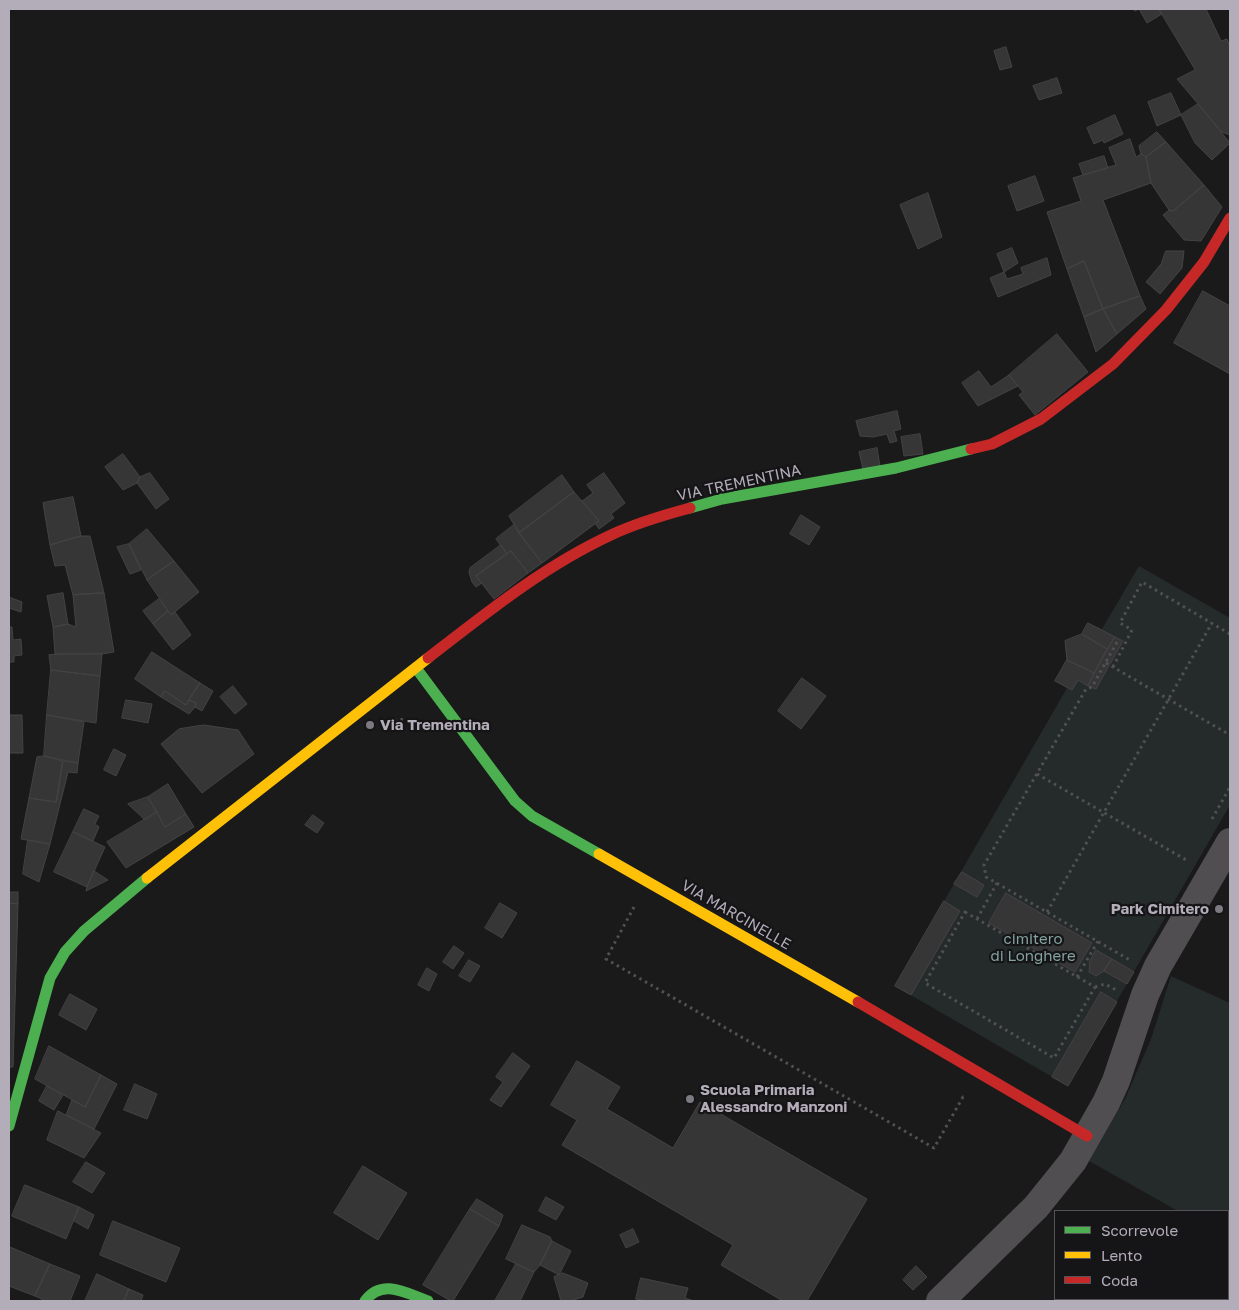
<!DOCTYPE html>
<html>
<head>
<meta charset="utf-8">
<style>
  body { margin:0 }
  #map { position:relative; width:1239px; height:1310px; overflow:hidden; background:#1a1a1a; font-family:"Golos Text",sans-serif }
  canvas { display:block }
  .frame { position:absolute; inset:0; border:10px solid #b3acb9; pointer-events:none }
  .legend { position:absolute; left:1054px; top:1210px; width:175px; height:90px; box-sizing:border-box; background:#151416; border:1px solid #545157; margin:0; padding:6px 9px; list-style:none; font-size:15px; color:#b3acb9 }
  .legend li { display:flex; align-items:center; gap:10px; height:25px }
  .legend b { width:25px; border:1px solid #545157 }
</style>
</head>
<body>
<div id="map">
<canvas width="1239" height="1310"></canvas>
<div class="frame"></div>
<ul class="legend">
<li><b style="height:6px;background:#4caf50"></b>Scorrevole</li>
<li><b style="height:6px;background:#ffc107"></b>Lento</li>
<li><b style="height:6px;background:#c62828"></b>Coda</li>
</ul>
</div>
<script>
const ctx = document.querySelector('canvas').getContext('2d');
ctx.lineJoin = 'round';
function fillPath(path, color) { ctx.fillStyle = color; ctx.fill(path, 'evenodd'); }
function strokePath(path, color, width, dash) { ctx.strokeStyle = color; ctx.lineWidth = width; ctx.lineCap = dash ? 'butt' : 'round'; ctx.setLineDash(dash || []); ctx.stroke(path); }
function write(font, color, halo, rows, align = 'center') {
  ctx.font = font + ' "Golos Text",sans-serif'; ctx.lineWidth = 4.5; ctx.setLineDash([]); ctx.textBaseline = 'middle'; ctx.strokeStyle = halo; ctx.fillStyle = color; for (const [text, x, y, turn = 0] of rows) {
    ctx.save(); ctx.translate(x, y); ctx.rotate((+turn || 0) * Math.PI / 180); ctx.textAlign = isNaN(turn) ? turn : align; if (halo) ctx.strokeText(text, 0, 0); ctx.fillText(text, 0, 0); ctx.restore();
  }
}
fillPath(new Path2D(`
  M1139,566L1230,618V805L1068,1086L895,986L1067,688L1055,681L1067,660L1065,641L1082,634L1088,623L1102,629Z
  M1171,976L1230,1003V1241L1228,1240V1211H1178L1089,1161L1125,1099L1151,1039Z`), '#242b2a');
const building = new Path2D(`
  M1134,9H1159L1162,14L1147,23L1139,9L1135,11Z
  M1159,9H1206L1221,41L1227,39L1230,47V135L1222,132L1177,79L1195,70Z
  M1006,47L1012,67L1000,70L994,51Z
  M1057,78L1062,93L1039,100L1033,86Z
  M1171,93L1181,115L1157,126L1148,102Z
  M1198,104L1230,143L1212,160L1195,143L1181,115Z
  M1115,115L1123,134L1104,143L1103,140L1094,144L1087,128Z
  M1157,132L1166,142L1146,157L1141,154L1139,146Z
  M1130,139L1136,157L1141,154L1146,157L1151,183L1103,200L1140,296L1103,309L1084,261L1067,269L1047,212L1081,201L1073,178L1116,165L1109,148Z
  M1166,142L1204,185L1173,211L1169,210L1151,183L1146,157Z
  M1104,156L1108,168L1083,175L1079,164Z
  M1035,176L1044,201L1017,211L1008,186Z
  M1204,185L1222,207L1201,241L1184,240L1163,215L1169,210L1173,211Z
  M928,193L942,237L918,249L900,205Z
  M1012,248L1018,263L1004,272L997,254Z
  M1166,251H1184L1182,268L1160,294L1146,282L1161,264Z
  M1047,258L1051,275L998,297L990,278L1004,272L1007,279L1023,274L1021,268Z
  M1084,261L1103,309L1084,317L1067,269Z
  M1203,291L1230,306V374L1174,343Z
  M1140,296L1146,309L1117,334L1103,309Z
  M1103,309L1117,334L1096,352L1084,317Z
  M1057,334L1088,372L1035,415L1019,395L1023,392L1009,375Z
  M979,371L991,387L1009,375L1018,386L978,406L962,383Z
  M897,411L901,429L894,431L897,441L890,443L887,434L873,437L860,436L856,421Z
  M920,434L923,454L904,456L901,437Z
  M877,448L880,466L863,469L859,452Z
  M123,454L140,477L137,483L123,490L105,467Z
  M150,473L169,499L156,509L137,483L140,477Z
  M604,473L625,503L611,514L614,518L599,529L595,523L599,521L582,501L593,493L587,485Z
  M562,475L574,492L519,533L509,516Z
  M574,492L599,521L542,563L519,533Z
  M73,497L81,536L50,545L43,503Z
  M801,515L820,527L809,545L790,534Z
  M515,524L519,533L542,563L528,573L511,551L507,554L496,539Z
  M147,529L174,561L147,580L129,544Z
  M81,536H90L104,593L73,595L65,565L55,566L50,545Z
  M129,544L141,570L130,574L117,547Z
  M501,545L507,554L476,576L482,583L476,587L472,582L469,572L470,568Z
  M511,551L528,573L494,599L476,576Z
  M174,561L199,592L171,615L147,580Z
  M63,593L68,624L53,627L47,596Z
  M104,593L114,652L102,654H55L53,627L68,624L76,627L73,595Z
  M9,597L22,602L21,612L9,608Z
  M159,599L168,611L153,624L143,611Z
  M168,611L171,615L175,612L191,635L173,650L153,624Z
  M1088,623L1115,637L1107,649L1082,634Z
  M9,627H12L13,640L21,639L22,655L14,656V662H9Z
  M1082,634L1107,649L1094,673L1067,660L1065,641Z
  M1115,637L1123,641L1096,689L1088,686Z
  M152,652L200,683L186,705L165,691L161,697L135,679Z
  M102,654L100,676L51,670L49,655Z
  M1067,660L1094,673L1088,686L1078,680L1072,690L1055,681Z
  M51,670L100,676L96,723L47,715Z
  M802,678L826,696L801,729L778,711Z
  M200,683L213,691L202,711L195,707L196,703L189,700Z
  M233,686L247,704L235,714L220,697Z
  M165,691L186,705L189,700L196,703L195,707L189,714L161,697Z
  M126,700L152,704L148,723L122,718Z
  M9,715H22L23,753H9Z
  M47,715L84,722L78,763L44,756Z
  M204,725L238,730L254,754L202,793L161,744L179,729Z
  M114,749L126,755L116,776L104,770Z
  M44,756L63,761L56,802L29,798L37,757Z
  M63,761L78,763L77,773L68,772L50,844L21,839L29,798L56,802Z
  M168,784L186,814L165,827L148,797Z
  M148,797L157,812L145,820L128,804Z
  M84,809L99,816L95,824L99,827L93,841L73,832Z
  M157,812L165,827L186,814L194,827L126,868L107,842Z
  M313,815L324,823L317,833L305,825Z
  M73,832L105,847L87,887L54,872Z
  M28,840L50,844L39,882L23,874Z
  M94,871L108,880L86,891L87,887Z
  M962,872L984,885L977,897L954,884Z
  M9,892H18V904L9,903Z
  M1006,893L1092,943L1075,972L989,923Z
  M944,901L960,911L911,995L895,986Z
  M9,903L18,904L13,1067H9Z
  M500,903L517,913L502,938L485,928Z
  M454,946L464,953L453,969L443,962Z
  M1096,950L1112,959L1104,971L1096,976L1089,972L1090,961Z
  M1112,959L1134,972L1127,984L1104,971Z
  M469,960L480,966L470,982L459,976Z
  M427,968L437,974L429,991L418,985Z
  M1101,992L1117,1002L1068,1086L1052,1077Z
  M70,994L97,1009L86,1030L59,1015Z
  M49,1046L101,1075L85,1107L35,1079Z
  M513,1053L530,1066L501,1107L490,1100L503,1082L496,1077Z
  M577,1061L620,1087L607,1109L673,1148L700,1102L867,1199L807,1301H783L721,1265L733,1245L562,1145L577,1120L551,1105Z
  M101,1075L117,1084L94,1129L66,1115L72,1100L85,1107Z
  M135,1084L157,1094L147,1119L124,1110Z
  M47,1086L63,1095L54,1110L39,1101Z
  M58,1111L101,1133L84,1158L47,1140Z
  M86,1162L105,1173L92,1193L73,1182Z
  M363,1166L407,1193L378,1240L334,1213Z
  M25,1185L79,1207L66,1239L12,1216Z
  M546,1197L564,1207L556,1220L539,1211Z
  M477,1199L503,1215L499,1226L470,1209Z
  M79,1207L94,1215L88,1229L74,1221Z
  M470,1209L499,1226L453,1301H451L423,1285Z
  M113,1221L180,1248L166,1282L100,1255Z
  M522,1225L550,1237L552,1241L540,1265L534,1272L506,1259Z
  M633,1229L639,1242L626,1248L620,1235Z
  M552,1241L571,1251L559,1275L540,1265Z
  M10,1247L50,1264L35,1296L9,1286Z
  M50,1264L80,1276L70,1301H46L35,1296Z
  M516,1264L534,1272L520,1301H495Z
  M916,1266L927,1277L913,1290L903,1280Z
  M563,1273L588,1283L583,1297L570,1301H561L554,1277Z
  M97,1274L129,1289L124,1301H85Z
  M641,1278L688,1288L685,1298L694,1301H648L636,1299Z
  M129,1289L143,1295L141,1301H124Z`);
fillPath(building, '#373637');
strokePath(building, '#454246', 1);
strokePath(new Path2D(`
  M1117,642L1092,687L1086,689L984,865L986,877L1130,960
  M1106,663L1230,735
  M1113,667L1132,630L1120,623L1142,582L1230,634
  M394,721C404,718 413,719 421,725
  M1037,774L1188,861
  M1212,819L1230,787
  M634,907L606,959L934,1148L963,1097L965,1098
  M965,912L1095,987L1054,1058L925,983Z
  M1047,912L1212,623
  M977,919L997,883
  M1077,977L1098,941
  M1095,987L1105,984L1118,991`), '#515053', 3, [2.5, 4]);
strokePath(new Path2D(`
  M940,1301L1036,1207L1073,1161L1106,1103L1116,1081L1145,995L1158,966L1230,842`), '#514e52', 28);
strokePath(new Path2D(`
  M690,508L722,499L896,468L971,449
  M416,668L515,801L532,816L599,854
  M9,1126L50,978L65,952L84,931L147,878
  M365,1301C382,1278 406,1293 428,1301`), '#4caf50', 11);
strokePath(new Path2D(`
  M599,854L858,1002
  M147,878L428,658`), '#ffc107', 11);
strokePath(new Path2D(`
  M971,449L992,444L1041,419L1113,364L1166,310L1204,262L1230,218
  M428,658C486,613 544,566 611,535C636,523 664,515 690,508
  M858,1002L1087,1136`), '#c62828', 11);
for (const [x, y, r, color] of [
  [370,725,5,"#7d7981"],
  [1219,909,5,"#7d7981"],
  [690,1099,5,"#7d7981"]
]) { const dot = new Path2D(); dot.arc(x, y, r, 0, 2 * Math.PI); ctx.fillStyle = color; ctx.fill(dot); strokePath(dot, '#151416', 2); }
write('15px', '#b3acb9', '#151416', [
  ["VIA TREMENTINA",739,483,-12],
  ["VIA MARCINELLE",736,915,30]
]);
write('bold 15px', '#b3acb9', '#151416', [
  ["Via Trementina",380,725],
  ["Park Cimitero",1209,909,"right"],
  ["Scuola Primaria",700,1090],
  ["Alessandro Manzoni",700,1107]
], 'left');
write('15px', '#85a39e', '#151416', [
  ["cimitero",1033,939],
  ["di Longhere",1033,956]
]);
</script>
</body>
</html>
